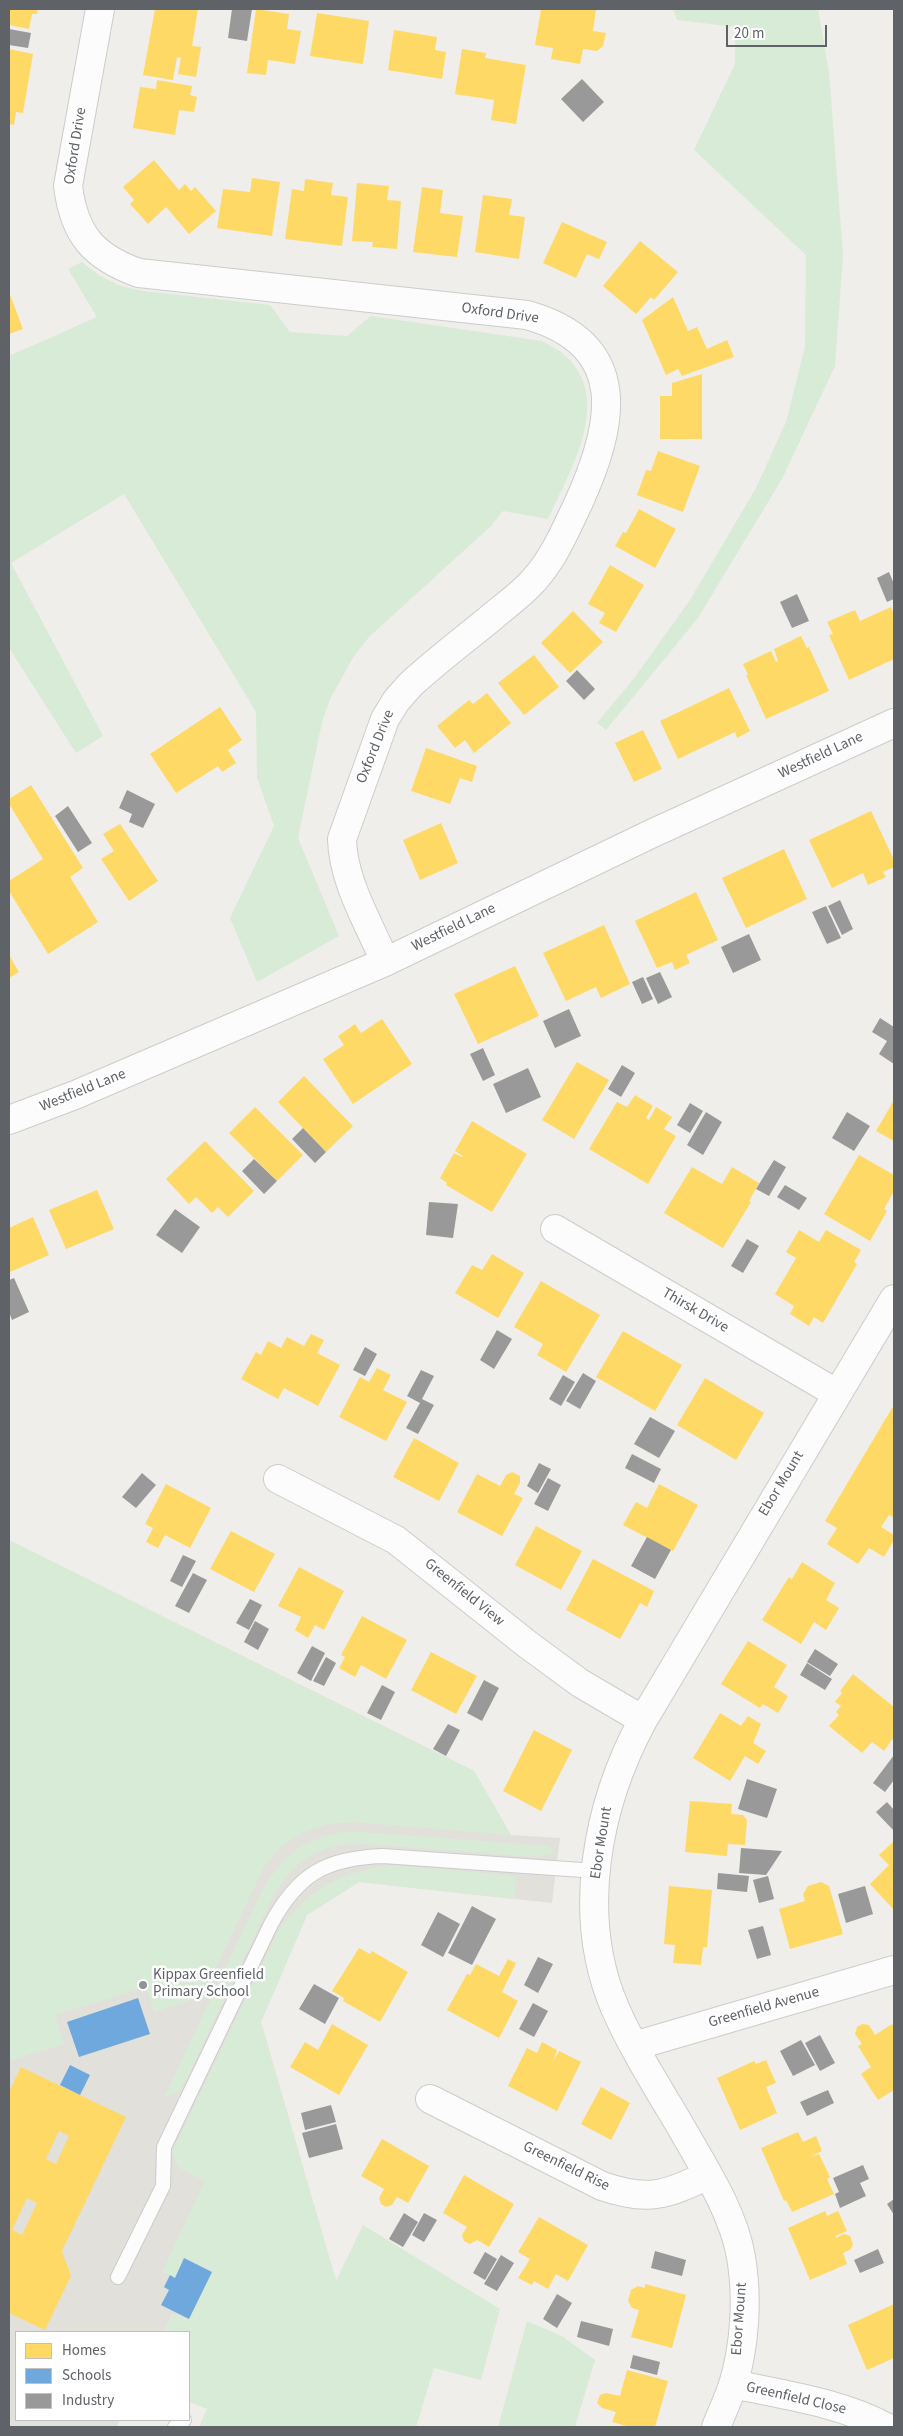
<!DOCTYPE html>
<html>
<head>
<meta charset="utf-8">
<style>
  body { margin:0 }
  #map { position:relative; width:903px; height:2436px; overflow:hidden; background:#efeeea; font-family:"Source Sans 3",sans-serif }
  canvas { display:block }
  .frame { position:absolute; inset:0; border:10px solid #5f6368; pointer-events:none }
  .legend { position:absolute; left:15px; top:2331px; width:175px; height:90px; box-sizing:border-box; background:#fff; border:1px solid #bfc1c3; margin:0; padding:6px 9px; list-style:none; font-size:15px; color:#5f6368 }
  .legend li { display:flex; align-items:center; gap:10px; height:25px }
  .legend b { width:25px; border:1px solid #bfc1c3 }
  .scale { position:absolute; left:726px; top:25px; width:101px; height:22px; box-sizing:border-box; border:2px solid #5f6368; border-top:0; padding-left:6px; font-size:15px; line-height:18px; white-space:nowrap; color:#5f6368; -webkit-text-stroke:4px #fff; paint-order:stroke }
</style>
</head>
<body>
<div id="map">
<canvas width="903" height="2436"></canvas>
<div class="frame"></div>
<ul class="legend">
<li><b style="height:14px;background:#ffd966"></b>Homes</li>
<li><b style="height:14px;background:#6fa8dc"></b>Schools</li>
<li><b style="height:14px;background:#999"></b>Industry</li>
</ul>
<div class="scale">20 m</div>
</div>
<script>
const ctx = document.querySelector('canvas').getContext('2d');
ctx.lineJoin = 'round';
function fillPath(path, color) { ctx.fillStyle = color; ctx.fill(path, 'evenodd'); }
function strokePath(path, color, width, dash) { ctx.strokeStyle = color; ctx.lineWidth = width; ctx.lineCap = dash ? 'butt' : 'round'; ctx.setLineDash(dash || []); ctx.stroke(path); }
function write(font, color, halo, rows, align = 'center') {
  ctx.font = font + ' "Source Sans 3",sans-serif'; ctx.lineWidth = 5; ctx.setLineDash([]); ctx.textBaseline = 'middle'; ctx.strokeStyle = halo; ctx.fillStyle = color; for (const [text, x, y, turn = 0] of rows) {
    ctx.save(); ctx.translate(x, y); ctx.rotate((+turn || 0) * Math.PI / 180); ctx.textAlign = isNaN(turn) ? turn : align; if (halo) ctx.strokeText(text, 0, 0); ctx.fillText(text, 0, 0); ctx.restore();
  }
}
fillPath(new Path2D(`
  M9,1540L474,1771L511,1835L560,1838L552,1903L359,1882L307,1915L261,2022L336,2281L290,2368L173,2313L164,2332H16V2420H120L117,2427H9Z`), '#e2e0da');
fillPath(new Path2D(`
  M673,9H818L829,72L843,255L835,366L782,479L698,618L606,730L597,723L635,677L690,600L756,488L786,422L805,346L806,255L694,150L735,64V27L677,20Z
  M82,262L100,276L121,286L143,291L270,305L290,332L347,336L371,316L542,341C548,345 556,348 562,353C616,397 570,471 548,519L503,511L491,526L369,637L354,656L330,699L322,722L298,838L339,936L257,982L230,918L274,826L257,778L256,712L124,494L11,563L103,736L76,753L9,648V356L97,317L68,269Z
  M9,1540L474,1771L511,1835L353,1822L328,1824L304,1832L282,1846L265,1865L202,1997L154,2012L146,1987L55,2015L64,2044L9,2061Z
  M349,1831L549,1846L555,1853L535,1857L350,1843C312,1850 295,1862 274,1894L181,2091L164,2097L262,1891C286,1851 303,1839 349,1831Z
  M392,1865L517,1876L514,1899L359,1882L307,1915L261,2022L336,2281L363,2225L500,2309L481,2380L434,2368L416,2427H199L207,2409L189,2402V2332H164L173,2313L188,2320L211,2272L184,2258L175,2278L162,2272L205,2181L179,2168L172,2152L279,1929C311,1888 340,1872 392,1865Z
  M527,2321L562,2336L595,2360L575,2427H498Z`), '#d8ebd6');
fillPath(new Path2D(`
  M9,9H38L37,14H32L29,29L9,25Z
  M155,9H198L192,46L201,47L196,77L178,74L181,58L177,57L173,80L143,75Z
  M256,9L289,14L287,29L301,31L295,64L268,60L266,75L247,73Z
  M541,9H596L593,31L606,33L603,46L597,51L583,49L580,64L551,59L553,48L535,45Z
  M317,13L369,21L363,64L310,56Z
  M394,30L437,37L435,50L446,52L442,79L388,70Z
  M9,49L33,54L23,113L16,112L14,125L9,124Z
  M462,49L486,53L485,58L526,65L516,124L491,120L494,100L455,94Z
  M157,80L192,86L190,95L197,97L194,112L179,110L175,135L133,128L140,87L156,89Z
  M154,160L179,190L185,184L191,191L195,187L216,211L189,234L166,207L148,224L130,204L134,200L123,187Z
  M252,178L280,182L272,236L217,228L223,189L250,192Z
  M305,179L333,183L331,195L348,197L342,246L285,239L292,189L304,191Z
  M357,183L389,186L387,200L401,201L397,249L372,247L373,242L352,241Z
  M422,187L443,190L440,213L463,216L457,257L413,252Z
  M483,195L512,199L509,215L525,217L519,259L475,252Z
  M562,222L607,242L599,259L587,254L576,278L543,263Z
  M640,241L678,272L654,300L651,297L636,314L603,286Z
  M9,292L23,329L9,334Z
  M673,297L688,331L697,327L707,349L727,340L734,357L682,376L678,369L666,375L642,320Z
  M702,374V439H660V396H672V383Z
  M658,451L700,466L683,512L637,495L646,470L651,471Z
  M639,509L676,529L655,568L615,546L623,532L626,533Z
  M610,565L644,585L616,632L599,623L605,613L588,604Z
  M891,607L894,615V659L849,680L829,635L833,634L827,622L855,610L860,621Z
  M573,611L603,642L570,673L541,643Z
  M801,636L807,648L809,647L829,691L766,719L746,675H748L743,664L771,651L776,662L778,661L774,649Z
  M534,655L559,687L524,715L498,683Z
  M729,688L750,731L737,738L735,732L678,759L660,721Z
  M487,693L511,723L474,753L465,740L455,748L437,726L469,700L473,704Z
  M220,707L242,740L228,750L236,763L222,772L218,766L176,793L150,754Z
  M643,730L662,769L634,782L615,743Z
  M426,748L477,766L472,782L460,778L450,804L411,791Z
  M31,785L83,868L70,877L98,922L48,954L9,891V881L43,859L9,804V799Z
  M871,811L894,860V867L883,872L886,877L868,885L863,873L832,888L809,840Z
  M441,823L458,863L420,880L403,840Z
  M120,824L158,881L129,901L101,859L114,851L103,834Z
  M784,849L807,899L746,928L722,878Z
  M696,892L718,940L686,955L690,963L675,970L672,962L657,968L635,921Z
  M604,925L630,984L601,998L596,987L566,1001L543,953Z
  M9,955L19,972L9,978Z
  M515,966L539,1016L478,1044L454,994Z
  M382,1019L412,1064L353,1104L323,1059L344,1045L338,1036L355,1024L361,1033Z
  M577,1062L609,1080L574,1139L542,1120Z
  M304,1076L353,1126L326,1152L278,1102Z
  M635,1095L653,1106L646,1118L649,1120L656,1107L672,1117L664,1129L676,1136L648,1184L589,1149L617,1102L627,1107Z
  M894,1100V1141L876,1131Z
  M255,1107L303,1155L277,1181L229,1133Z
  M472,1121L527,1154L492,1212L446,1185L447,1183L440,1178L454,1153L462,1157L463,1156L455,1151Z
  M205,1141L254,1191L228,1217L218,1207L212,1213L196,1197L189,1204L166,1179Z
  M859,1155L894,1175V1191L884,1209L887,1211L870,1241L824,1214Z
  M692,1167L722,1184L732,1167L759,1183L749,1201L751,1202L723,1248L664,1213Z
  M97,1190L114,1229L66,1249L49,1210Z
  M33,1217L49,1255L10,1272L9,1228Z
  M799,1230L819,1242L826,1230L861,1250L854,1262L857,1264L823,1323L814,1317L809,1326L790,1314L794,1306L775,1294L796,1258L786,1252Z
  M492,1254L524,1273L498,1318L455,1293L472,1265L482,1270Z
  M541,1281L600,1315L566,1372L537,1355L543,1344L514,1327Z
  M623,1331L682,1365L655,1411L596,1377Z
  M311,1334L324,1340L317,1353L340,1365L318,1406L284,1388L278,1399L241,1379L256,1352L261,1355L268,1341L281,1348L287,1337L304,1346Z
  M377,1368L391,1375L383,1390L407,1402L386,1441L339,1417L360,1377L369,1382Z
  M705,1378L764,1413L736,1460L677,1425Z
  M892,1408L894,1409V1518L889,1515L881,1527L894,1535V1540L884,1557L869,1548L858,1564L827,1544L837,1528L825,1521Z
  M414,1438L459,1463L439,1501L393,1477Z
  M512,1472L520,1476V1483L514,1494L523,1498L502,1536L457,1512L477,1474L500,1486L506,1475Z
  M166,1484L211,1508L190,1548L165,1535L158,1548L146,1542L153,1528L145,1524Z
  M659,1484L698,1505L673,1551L623,1525L636,1502L647,1508Z
  M536,1526L582,1551L561,1590L515,1565Z
  M231,1531L275,1554L254,1592L210,1569Z
  M593,1559L654,1591L647,1607L640,1603L620,1639L566,1610Z
  M802,1562L835,1583L826,1600L839,1608L826,1630L814,1622L801,1644L762,1620L789,1577L792,1579Z
  M299,1567L344,1591L324,1630L315,1625L308,1638L295,1630L301,1617L278,1606Z
  M362,1616L407,1640L386,1679L361,1665L355,1677L339,1668L345,1657L341,1655Z
  M748,1641L787,1665L774,1687L788,1696L778,1713L763,1704L760,1708L721,1684Z
  M431,1652L477,1676L456,1714L411,1690Z
  M853,1674L894,1707V1737L884,1751L872,1742L862,1753L829,1726L839,1715L836,1712L841,1706L835,1702L842,1693L840,1691Z
  M720,1713L741,1726L748,1716L761,1724L753,1743L766,1751L758,1764L745,1756L730,1781L693,1758Z
  M534,1730L572,1750L541,1811L503,1791Z
  M690,1801L732,1804L731,1814L743,1815L747,1820L745,1845L728,1844L727,1856L685,1852Z
  M894,1841V1910L870,1884L889,1865L879,1855Z
  M821,1882L829,1886L843,1934L790,1949L779,1909L805,1901L803,1894L808,1886Z
  M669,1886L712,1890L707,1947H703L701,1965L673,1963L675,1945L664,1944Z
  M359,1948L370,1954L372,1951L408,1972L380,2022L343,2001L344,1998L332,1991Z
  M508,1959L516,1963L502,1992L518,2001L499,2038L447,2010L467,1974L470,1975L476,1964L499,1976Z
  M332,2024L368,2045L339,2095L290,2067L305,2042L318,2050Z
  M862,2024L869,2025L875,2035L892,2024L894,2027V2090L878,2100L861,2074L871,2067L858,2046L862,2044L855,2034L857,2027Z
  M542,2042L557,2050L553,2062L559,2051L581,2062L557,2111L508,2086L527,2048L537,2053Z
  M766,2060L776,2083L766,2087L777,2113L740,2130L717,2078L754,2061L756,2064Z
  M21,2067L126,2117L62,2251L71,2276L45,2330L9,2313V2092ZM59,2131L69,2136L56,2164L46,2159ZM27,2198L37,2203L22,2235L12,2230Z
  M601,2087L630,2103L611,2140L581,2124Z
  M798,2132L803,2142L816,2136L822,2151L810,2157L819,2154L830,2177L827,2179L834,2194L792,2212L786,2200L784,2201L761,2148Z
  M382,2139L429,2166L408,2203L397,2197L392,2205L386,2207L381,2204L379,2198L384,2189L361,2176Z
  M464,2175L514,2204L489,2247L477,2240L470,2244L464,2241L462,2235L467,2227L443,2213Z
  M825,2211L827,2216L838,2211L847,2231L835,2236L836,2238L844,2234L850,2236L853,2244L851,2249L843,2253L847,2264L810,2280L788,2228Z
  M539,2217L588,2245L568,2281L556,2274L548,2289L534,2281L532,2285L518,2278L530,2259L518,2252Z
  M645,2284L686,2295L672,2348L631,2337L639,2310L632,2308L628,2301L631,2290L638,2286L645,2288Z
  M894,2304V2358L867,2370L848,2325Z
  M627,2370L668,2381L655,2427H630L612,2422L616,2412L602,2408L597,2403L600,2395L606,2393L620,2396Z`), '#ffd966');
fillPath(new Path2D(`
  M138,1998L150,2034L79,2057L67,2022Z
  M70,2065L90,2075L80,2095L60,2085Z
  M184,2258L212,2272L189,2319L161,2305L169,2290L164,2287L170,2275L175,2278Z`), '#6fa8dc');
fillPath(new Path2D(`
  M232,9H252L247,41L228,38Z
  M9,29L31,33L28,48L9,45Z
  M582,79L604,102L583,122L561,99Z
  M889,572L894,584V599L887,602L877,578Z
  M797,594L809,621L792,628L780,602Z
  M577,670L595,689L584,700L566,681Z
  M127,790L155,804L143,828L129,822L132,814L119,808Z
  M68,806L92,843L78,852L55,816Z
  M840,900L853,929L842,935L828,906Z
  M826,906L841,938L827,944L812,912Z
  M749,934L761,960L733,973L721,947Z
  M660,972L672,997L658,1004L646,978Z
  M643,977L653,999L642,1004L632,982Z
  M569,1009L581,1036L555,1048L543,1021Z
  M880,1018L894,1027V1064L879,1054L887,1041L872,1032Z
  M483,1048L495,1075L483,1081L470,1054Z
  M622,1065L635,1073L621,1097L608,1089Z
  M528,1068L541,1097L506,1113L493,1084Z
  M690,1103L703,1111L690,1133L677,1125Z
  M706,1112L722,1122L703,1155L687,1145Z
  M847,1112L870,1126L854,1151L832,1138Z
  M303,1128L326,1152L315,1163L292,1139Z
  M254,1159L277,1181L264,1194L242,1171Z
  M774,1160L786,1167L769,1196L756,1189Z
  M785,1185L807,1198L799,1210L777,1197Z
  M429,1202L458,1204L453,1238L426,1235Z
  M175,1209L200,1227L182,1253L156,1235Z
  M747,1239L759,1246L743,1273L731,1266Z
  M14,1278L29,1312L12,1320L9,1312V1280Z
  M497,1330L512,1339L494,1369L480,1360Z
  M365,1347L377,1354L365,1376L353,1370Z
  M421,1370L434,1376L422,1399L434,1405L418,1434L406,1428L420,1403L407,1396Z
  M583,1373L596,1381L580,1409L566,1401Z
  M563,1375L575,1382L561,1406L549,1399Z
  M650,1417L675,1431L659,1458L634,1444Z
  M632,1454L661,1469L654,1483L625,1468Z
  M539,1463L551,1469L538,1493L527,1486Z
  M142,1473L156,1485L136,1508L122,1497Z
  M548,1478L561,1485L548,1511L534,1504Z
  M647,1537L671,1550L655,1579L631,1566Z
  M183,1555L196,1561L182,1587L170,1581Z
  M193,1573L207,1580L189,1613L175,1606Z
  M250,1599L262,1605L249,1630L236,1623Z
  M255,1621L269,1629L258,1650L244,1642Z
  M312,1646L325,1653L311,1681L297,1673Z
  M815,1649L838,1664L830,1676L807,1662Z
  M326,1657L336,1663L324,1686L313,1681Z
  M807,1663L832,1679L825,1690L800,1675Z
  M484,1680L499,1688L482,1721L467,1713Z
  M382,1685L395,1692L381,1720L367,1713Z
  M448,1724L460,1730L446,1756L433,1749Z
  M894,1755V1780L885,1792L873,1783Z
  M747,1779L777,1789L767,1818L738,1809Z
  M887,1802L894,1810V1831L876,1812Z
  M741,1848L782,1851L766,1875L739,1873Z
  M718,1873L749,1876L747,1892L717,1889Z
  M768,1876L774,1899L759,1903L753,1880Z
  M865,1886L873,1914L846,1923L838,1894Z
  M472,1906L496,1919L472,1965L448,1953Z
  M438,1912L460,1924L443,1957L421,1945Z
  M763,1926L771,1955L757,1959L748,1930Z
  M538,1957L553,1964L538,1993L524,1985Z
  M314,1984L339,1998L325,2024L299,2009Z
  M533,2003L548,2011L534,2037L519,2029Z
  M820,2035L835,2063L820,2071L805,2043Z
  M801,2040L815,2065L793,2076L780,2051Z
  M828,2090L834,2103L807,2116L800,2102Z
  M331,2105L336,2122L305,2130L301,2113Z
  M336,2124L343,2149L309,2158L302,2133Z
  M863,2165L869,2179L860,2183L866,2196L840,2208L835,2194L839,2192L833,2178Z
  M894,2199V2215L887,2204Z
  M404,2213L418,2222L403,2247L389,2239Z
  M424,2213L437,2220L424,2242L412,2235Z
  M878,2249L884,2263L860,2273L854,2260Z
  M655,2251L686,2260L682,2276L651,2268Z
  M485,2252L497,2259L485,2280L473,2273Z
  M501,2255L514,2263L497,2291L484,2284Z
  M557,2294L572,2303L557,2328L543,2319Z
  M581,2321L613,2329L609,2346L577,2337Z
  M633,2355L660,2362L657,2375L630,2368Z`), '#999');
const lane = new Path2D(`
  M118,2277L163,2186L164,2147L271,1924C298,1874 326,1858 383,1856L596,1871
  M175,2427L184,2420`);
const street = new Path2D(`
  M100,9L68,186C74,234 93,257 139,273L527,315C632,345 614,425 578,504C565,531 554,558 534,580C522,594 506,605 492,617C464,640 436,661 410,685L396,701L385,719L342,839C343,882 369,923 385,962
  M9,1120L75,1095L385,962L653,833L894,723
  M555,1229L836,1393
  M278,1479L396,1540L527,1644L580,1683L643,1720
  M634,2046L894,1970
  M430,2099L602,2186C648,2202 666,2195 708,2175
  M733,2384C784,2395 839,2402 886,2427
  M716,2427C722,2413 728,2399 733,2385C745,2345 748,2298 741,2257C733,2211 704,2168 681,2127C658,2088 633,2049 615,2008C575,1915 597,1805 643,1720L894,1299`);
strokePath(lane, '#cbcccc', 16);
strokePath(street, '#cbcccc', 30);
strokePath(lane, '#fdfcfc', 14);
strokePath(street, '#fdfcfc', 28);
for (const [x, y, r, color] of [
  [143,1985,5,"#919496"]
]) { const dot = new Path2D(); dot.arc(x, y, r, 0, 2 * Math.PI); ctx.fillStyle = color; ctx.fill(dot); strokePath(dot, '#fff', 2); }
write('15px', '#5f6368', '#fff', [
  ["Oxford Drive",76,146,-81],
  ["Oxford Drive",500,314,8],
  ["Oxford Drive",376,747,-68],
  ["Westfield Lane",821,756,-25],
  ["Westfield Lane",454,928,-26],
  ["Westfield Lane",83,1091,-22],
  ["Thirsk Drive",695,1311,30],
  ["Ebor Mount",782,1484,-59],
  ["Greenfield View",464,1593,39],
  ["Ebor Mount",602,1843,-81],
  ["Greenfield Avenue",764,2008,-16],
  ["Greenfield Rise",566,2167,26],
  ["Ebor Mount",740,2319,-86],
  ["Greenfield Close",796,2399,13]
]);
write('15px', '#5f6368', '#fff', [
  ["Kippax Greenfield",153,1976],
  ["Primary School",153,1993]
], 'left');
</script>
</body>
</html>
